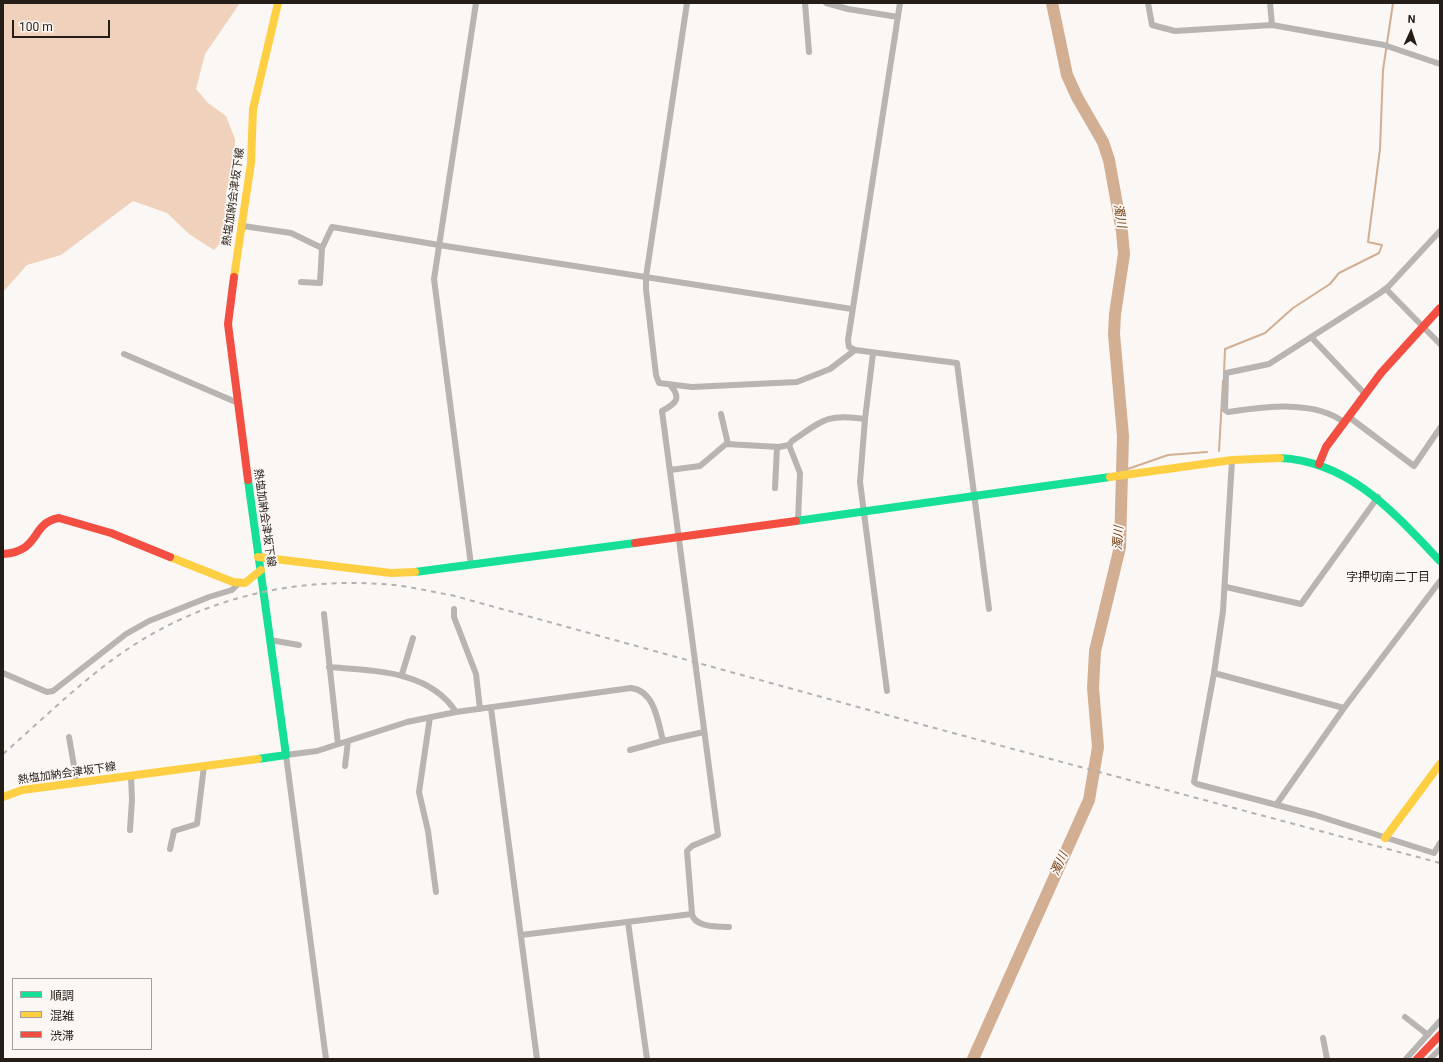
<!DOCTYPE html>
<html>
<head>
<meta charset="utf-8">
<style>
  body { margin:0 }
  #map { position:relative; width:1443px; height:1062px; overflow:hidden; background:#faf7f5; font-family:Roboto,"Noto Sans JP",sans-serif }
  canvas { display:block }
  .frame { position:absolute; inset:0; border:4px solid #251d17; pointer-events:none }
  .legend { position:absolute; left:12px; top:978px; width:140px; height:72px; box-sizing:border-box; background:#fbf7f4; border:1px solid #a5a09c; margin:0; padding:5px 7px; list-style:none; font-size:12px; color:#251d17 }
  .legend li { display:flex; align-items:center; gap:8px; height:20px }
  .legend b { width:20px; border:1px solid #a5a09c }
  .north { position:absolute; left:1391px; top:12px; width:40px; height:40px; -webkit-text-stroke:3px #fbf7f4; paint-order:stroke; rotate:3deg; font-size:11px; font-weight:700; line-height:16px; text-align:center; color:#251d17 }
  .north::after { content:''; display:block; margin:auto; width:14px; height:18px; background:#251d17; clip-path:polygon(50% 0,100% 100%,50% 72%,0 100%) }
  .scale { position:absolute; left:12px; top:20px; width:98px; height:18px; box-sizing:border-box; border:2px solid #251d17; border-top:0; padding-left:5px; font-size:12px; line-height:14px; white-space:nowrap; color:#251d17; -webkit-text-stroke:3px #fbf7f4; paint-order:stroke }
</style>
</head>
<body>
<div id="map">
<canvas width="1443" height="1062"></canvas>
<div class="frame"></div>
<ul class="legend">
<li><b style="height:5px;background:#16e098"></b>順調</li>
<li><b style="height:5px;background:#ffcf43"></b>混雑</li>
<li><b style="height:5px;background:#f24e42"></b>渋滞</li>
</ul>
<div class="north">N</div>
<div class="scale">100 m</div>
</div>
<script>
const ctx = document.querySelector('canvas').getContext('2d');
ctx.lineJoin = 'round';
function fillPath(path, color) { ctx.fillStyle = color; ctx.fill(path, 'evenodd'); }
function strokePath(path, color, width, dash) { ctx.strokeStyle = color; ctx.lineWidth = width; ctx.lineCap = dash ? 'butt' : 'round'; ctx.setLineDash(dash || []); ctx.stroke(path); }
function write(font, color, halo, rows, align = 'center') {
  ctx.font = font + ' Roboto,"Noto Sans JP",sans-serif'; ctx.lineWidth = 3.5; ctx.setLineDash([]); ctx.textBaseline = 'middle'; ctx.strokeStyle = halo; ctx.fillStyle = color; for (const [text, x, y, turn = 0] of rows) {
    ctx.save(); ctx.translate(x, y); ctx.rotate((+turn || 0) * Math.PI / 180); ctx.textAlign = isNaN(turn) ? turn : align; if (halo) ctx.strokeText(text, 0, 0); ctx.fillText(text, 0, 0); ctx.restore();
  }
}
fillPath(new Path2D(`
  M3,3H240L205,54L196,89L208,103L226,116L235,139V162L226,192V236L214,250L189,234L167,213L133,201L61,255L27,265L3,292Z`), '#f0d1bb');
strokePath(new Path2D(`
  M1224,372L1225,349L1265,333L1293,308L1330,284L1339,273L1379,253L1382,245L1368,242L1380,149L1383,70L1393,3
  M1219,451L1223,381
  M1122,471L1168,455L1207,452`), '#d2ae92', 2);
strokePath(new Path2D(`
  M973,1059L1089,800L1098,747L1093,688L1095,651L1120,547L1123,436L1114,334L1115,314L1124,254L1122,232L1109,160L1103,142L1077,97L1067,75L1052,3`), '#d2ae92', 12);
strokePath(new Path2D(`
  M687,3L646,277V289L656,375L659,383L692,387L797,382L830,369L855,350
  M805,3L809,52
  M826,3L848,9L898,17
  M900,3L848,340L849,347L855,350L957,363L989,609
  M1148,3L1152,25L1175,31L1272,25L1384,45L1440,64
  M1270,3L1272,25
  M243,226L291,233L322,248L332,227L439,245L852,309
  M301,282L320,283L322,248
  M1386,289L1440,344
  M1311,337L1365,394
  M873,353L865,419L860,482L887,691
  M124,354L238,403
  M671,386C682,399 675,404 662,411L718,835L692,846L687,851L692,914C695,928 718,926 729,927
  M721,414L728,444
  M1349,417L1414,466L1440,428
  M1345,423C1315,399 1263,407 1228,412L1225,410L1226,373L1269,364L1380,293L1388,287L1440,231
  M1232,460L1223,611L1214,673L1194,782L1197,784L1315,815L1434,853L1440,843
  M670,470L700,466L726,444L779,447L789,445
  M775,488L777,447
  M798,521L800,473L789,445L792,441C822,421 826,413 865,419
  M471,565L434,279L476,3
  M1226,587L1301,604L1378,497
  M454,609V617L476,674L480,709
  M324,614L338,744
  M270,640L299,645
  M329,667C374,671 429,670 456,712
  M3,673L47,692L53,691L126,634L149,621L209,597L232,590L239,583
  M1214,673L1344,708
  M402,674L413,638
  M491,708L537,1059
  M430,717L419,792L428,831L436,892
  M69,737L77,783
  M630,750L663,741
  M345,766L348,741
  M1276,805L1344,708L1440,581
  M130,830L132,800L131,776
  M170,849L174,831L197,824L204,766
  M628,922L647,1059
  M521,935L692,914
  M1405,1017L1428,1035
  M1323,1038L1327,1059
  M326,1059L286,755L317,751L407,722L456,712L631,688C655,691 658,722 663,741L704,732
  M1406,1059L1440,1021
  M1430,1059L1440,1049`), '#b7b4b2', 6);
strokePath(new Path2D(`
  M1280,458C1350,461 1395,514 1440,561
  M248,480L286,755L258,759
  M796,521L1110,477
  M415,572L635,543`), '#16e098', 8);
strokePath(new Path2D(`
  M234,277L251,163L253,109L278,3
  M1110,477L1232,460L1280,458
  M170,557L233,582L245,583L261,570
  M258,557L391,573L415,572
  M3,797L22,790L258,759
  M1385,838L1440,764`), '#ffcf43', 8);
strokePath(new Path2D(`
  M234,277L228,324L248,480
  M1319,464L1326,447L1381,373L1440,308
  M635,543L796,521
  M3,554C42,551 30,523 59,518L111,533L170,557
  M1417,1059L1440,1035`), '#f24e42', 8);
strokePath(new Path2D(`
  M3,754C35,726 66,696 99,670C184,602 286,575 394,585C413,587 432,592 451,595L927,726L1440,863`), '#b4b2b0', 2, [5, 5]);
write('11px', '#251d17', '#fbf7f4', [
  ["熱塩加納会津坂下線",234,197,-82],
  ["熱塩加納会津坂下線",264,518,82],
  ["熱塩加納会津坂下線",67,774,-8]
]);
write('italic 12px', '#764519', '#fbf7f4', [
  ["濁川",1119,216,80],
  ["濁川",1119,538,-86],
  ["濁川",1060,864,-66]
]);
write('12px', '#251d17', '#fbf7f4', [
  ["字押切南二丁目",1388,578]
]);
</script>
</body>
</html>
